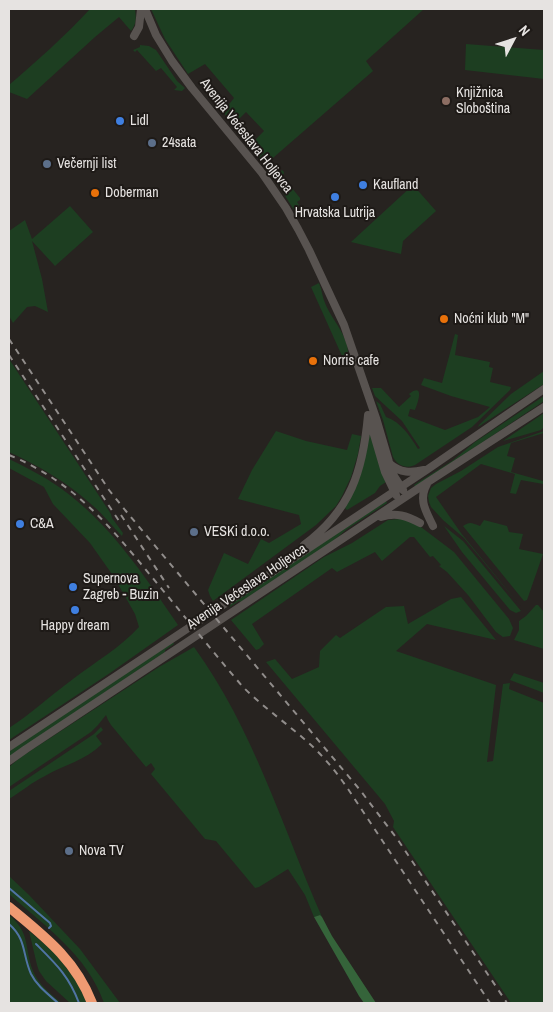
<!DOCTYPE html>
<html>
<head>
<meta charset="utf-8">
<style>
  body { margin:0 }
  #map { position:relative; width:553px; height:1012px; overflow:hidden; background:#272320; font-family:"Archivo Narrow",sans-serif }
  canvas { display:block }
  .frame { position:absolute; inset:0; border:10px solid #e6e3e1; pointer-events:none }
  .north { position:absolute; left:488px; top:15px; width:50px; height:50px; -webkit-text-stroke:4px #1e1a17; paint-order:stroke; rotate:50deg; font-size:14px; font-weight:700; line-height:20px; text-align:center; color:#e6e3e1 }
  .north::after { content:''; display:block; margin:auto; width:18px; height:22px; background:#e6e3e1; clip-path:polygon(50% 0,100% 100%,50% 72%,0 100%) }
</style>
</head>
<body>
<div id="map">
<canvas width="553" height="1012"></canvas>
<div class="frame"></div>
<div class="north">N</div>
</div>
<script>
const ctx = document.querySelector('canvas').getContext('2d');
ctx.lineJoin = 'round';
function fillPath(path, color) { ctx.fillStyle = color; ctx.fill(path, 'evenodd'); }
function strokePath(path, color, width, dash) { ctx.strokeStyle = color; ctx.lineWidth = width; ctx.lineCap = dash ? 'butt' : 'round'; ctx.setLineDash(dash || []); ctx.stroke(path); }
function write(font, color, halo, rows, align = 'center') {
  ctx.font = font + ' "Archivo Narrow",sans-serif'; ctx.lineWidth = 4; ctx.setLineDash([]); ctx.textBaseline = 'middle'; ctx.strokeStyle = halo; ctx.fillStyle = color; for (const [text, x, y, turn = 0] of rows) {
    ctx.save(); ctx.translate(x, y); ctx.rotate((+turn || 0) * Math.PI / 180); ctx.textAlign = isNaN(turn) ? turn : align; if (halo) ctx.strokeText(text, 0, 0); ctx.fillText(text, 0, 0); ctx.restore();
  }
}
fillPath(new Path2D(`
  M90,9H135C136,18 137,23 131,31L119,17L95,37L27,99L9,92V85C37,61 65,36 90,9Z
  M151,9H424L366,61L373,71L266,164L263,163L249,146L264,131L246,112L233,125L223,112L234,98L205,64L188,74L165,39Z
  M466,44L544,50V79L465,70Z
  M140,45L149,46L156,50L177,81L185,88L182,91L174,90L177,87L161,68L156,71L137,50L135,52L133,50L140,47Z
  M282,170L284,172L283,177L300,198V200L297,202L302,210L297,215L276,181L277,175Z
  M413,185L436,211L403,241L401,254L351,242Z
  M70,206L93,232L55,266L32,241L42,279L48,312L35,306L27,307L13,323L9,316V231L25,220L32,239Z
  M319,283C322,290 322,296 325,303C331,319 349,336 348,354L342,356L311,287Z
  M455,334L458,335L455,355L490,362L489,367L493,368L490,382L511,387L510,390L472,427L415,465C406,469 398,466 393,457L383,420L376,401L380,404L386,417C401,422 410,436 418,449L420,448L402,421L375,396L372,388H381L399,407L411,396L409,394C425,382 418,403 415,410L410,409L408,416L445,430L478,417L490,407L451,396L421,385L424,378L442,383Z
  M9,359L111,514L112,518L123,533L122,536C112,526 103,514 92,505C67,482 39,466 9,452Z
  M544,371V384L478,427L479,425L511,394Z
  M544,396V401L416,487L414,485L452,461L475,442Z
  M544,413V427L541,430L503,441Z
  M276,431L306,441L347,450L352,434L361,436L358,454L351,477L342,496L336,506L316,525L213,601L210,596L208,590L224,553L248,564L261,539L269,543L301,524L299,515L238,499L252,470Z
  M544,431V433L511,443L507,456L515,458L511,472L543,481V484L521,480L516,494L510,493L515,474L481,464L436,497L461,533L521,607L464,538L443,520L431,507L429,502L428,496L431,488L436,484L461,471L498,447Z
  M370,432L386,482L380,486L375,493L347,510L344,507C359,484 366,460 369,433Z
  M9,459C26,467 43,476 59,487C109,522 144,575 178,625L110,673L9,740V728C31,714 51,695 73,679C95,662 120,648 139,627L135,614L114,577L90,543L53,504L44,487L9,468Z
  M386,501L387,503L347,529L331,543L241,602L239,601L230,607L229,604Z
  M400,516L413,521L454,552L509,619L513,628L510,636L503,637L496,632L468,595L447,572L439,566L441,565L433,556L430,557L414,537H410L382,561L375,552L337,572L332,568L252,624L264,644L259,649L256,650L231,620L324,557L352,543L388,520L399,519Z
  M484,520L507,526L509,532L523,534L519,549L543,554L527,600L524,601L463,526C470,521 472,523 480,526Z
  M444,526L463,541L521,611L516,613L510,610L462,552Z
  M461,597L496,640L427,624L396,651L496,685L487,762L493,761L503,684L510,683L509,689L544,703V1003H511L393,827L394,821L385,804L266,662L275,659L292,679L319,667L320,651L336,635L340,638L386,607L404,606L408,624L451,599Z
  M536,605H538L544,612V649L514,640L519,630V621L526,616Z
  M173,642L174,644L165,650V652L9,757V752L16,746Z
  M194,647C253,728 282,826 322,917L320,915L314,917L305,895L288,869L259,887L255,888L216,841L205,839L151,774L155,769L151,763L146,767L111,725L108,720L106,715L98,725L91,732L9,787V767L21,757L159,667Z
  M514,673L544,683V693L510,680Z
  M101,727L103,730L96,736L102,744C86,760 64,765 45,776C32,782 21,792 9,799V791L94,734Z
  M9,876L29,895L80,949L120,1003H104C88,956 45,926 9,894Z
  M9,915C31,933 24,948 33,971C38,984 51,994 61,1003H9Z
  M29,931L54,952L76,980L87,1003H70L46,981L39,971L37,965Z`), '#1d3e21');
fillPath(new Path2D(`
  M320,915L322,917L332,936L376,1003H364L359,996L314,917Z`), '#35643a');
strokePath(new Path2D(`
  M9,888L50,923L51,926L49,928
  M9,924C27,940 22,954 31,974C37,986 48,994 58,1003
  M36,944C56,964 69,976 79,1003`), '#5074a4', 2);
strokePath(new Path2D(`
  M145,9L156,35L172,61L192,88L262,173L286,208L298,229L309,250L344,325L376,418L389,462L394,476L403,490
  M134,36L139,27L141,9
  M370,421L385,472L396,495
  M390,464C400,473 411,473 424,470
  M427,484C418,500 426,511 433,526
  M381,517C396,512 407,516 420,523
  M304,545C351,510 363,471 368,415
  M9,747L428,469L544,389
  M9,761L26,749L428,482L544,407`), '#585350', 8);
strokePath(new Path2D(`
  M9,907C44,936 75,959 92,1003`), '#ef9a72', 10);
strokePath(new Path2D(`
  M9,339L109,490L125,510L360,790L398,840L507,1003
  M9,355L121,524
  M9,455C74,482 108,524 151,576C182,613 212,651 243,687C264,708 289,725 311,745C325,758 337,773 348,789L490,1003
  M121,515L169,588`), '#918d8b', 2, [6, 6]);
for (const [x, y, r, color] of [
  [446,101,5,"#8d6e63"],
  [120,121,5,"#3f7fe0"],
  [152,143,5,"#5c6f8a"],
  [47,164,5,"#5c6f8a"],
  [363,185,5,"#3f7fe0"],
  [95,193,5,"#e8710a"],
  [335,197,5,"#3f7fe0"],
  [444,319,5,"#e8710a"],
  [313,361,5,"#e8710a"],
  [20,524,5,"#3f7fe0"],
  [194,532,5,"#5c6f8a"],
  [73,587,5,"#3f7fe0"],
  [75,610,5,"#3f7fe0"],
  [69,851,5,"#5c6f8a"]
]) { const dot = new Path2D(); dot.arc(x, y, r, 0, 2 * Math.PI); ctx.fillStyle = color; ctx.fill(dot); strokePath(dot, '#1e1a17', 2); }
write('14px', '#e6e3e1', '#1e1a17', [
  ["Knjižnica",456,93],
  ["Sloboština",456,109],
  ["Lidl",130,121],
  ["24sata",162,143],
  ["Večernji list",57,164],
  ["Kaufland",373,185],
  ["Doberman",105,193],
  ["Hrvatska Lutrija",335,213,"center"],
  ["Noćni klub \"M\"",454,319],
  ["Norris cafe",323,361],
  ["C&A",30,524],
  ["VESKi d.o.o.",204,532],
  ["Supernova",83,579],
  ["Zagreb - Buzin",83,595],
  ["Happy dream",75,626,"center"],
  ["Nova TV",79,851]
], 'left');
write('14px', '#e6e3e1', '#1e1a17', [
  ["Avenija Većeslava Holjevca",246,136,52],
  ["Avenija Većeslava Holjevca",247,587,-34]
]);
</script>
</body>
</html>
